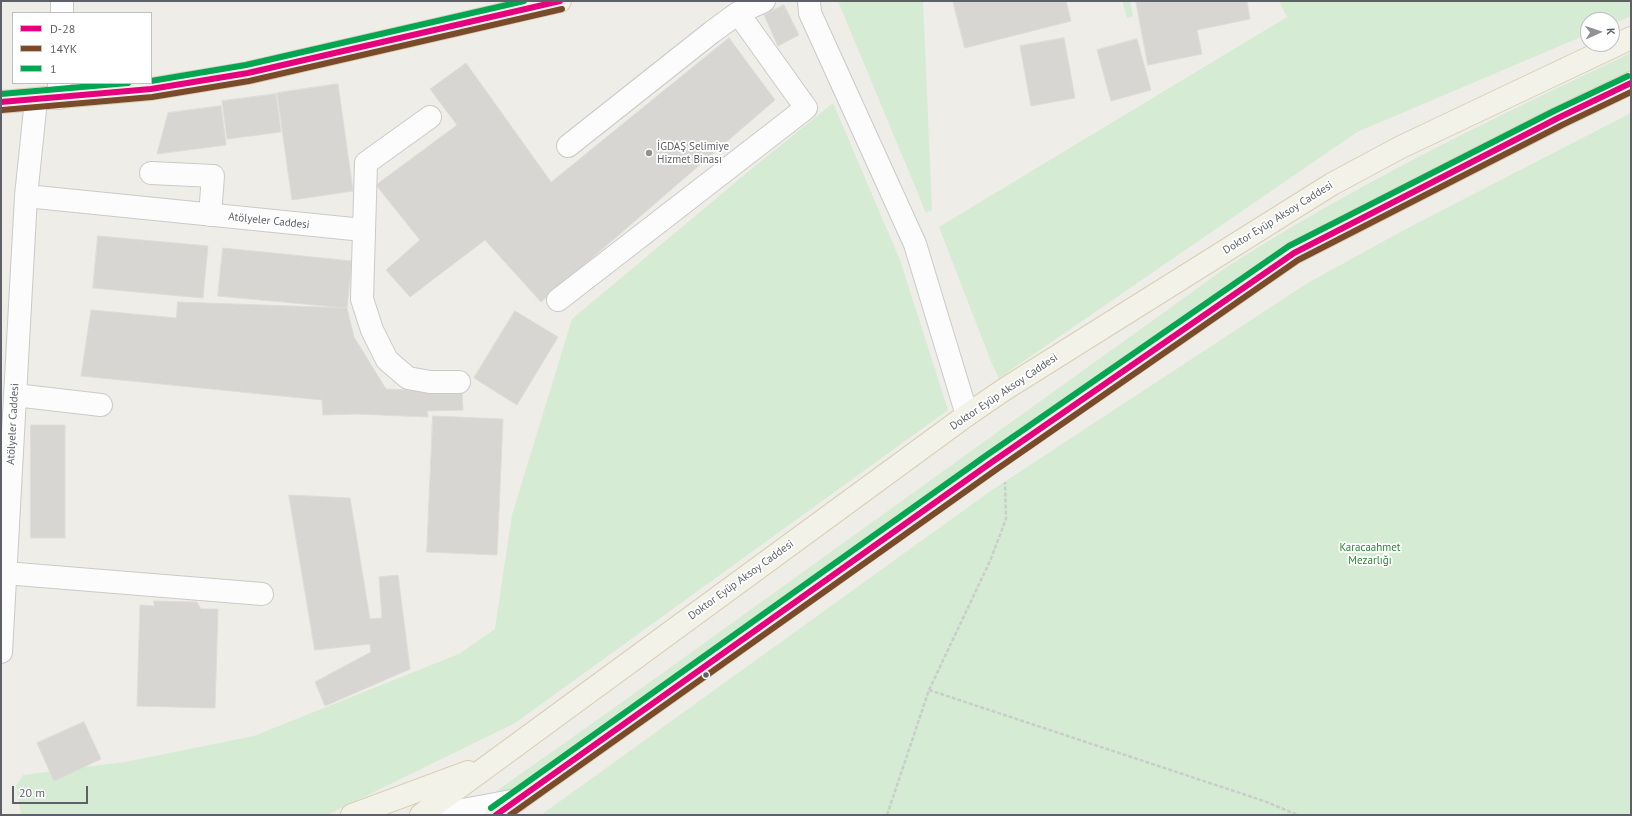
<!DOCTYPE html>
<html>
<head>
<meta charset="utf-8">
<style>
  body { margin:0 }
  #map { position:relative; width:1632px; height:816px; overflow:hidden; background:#eeede8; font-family:"PT Sans",sans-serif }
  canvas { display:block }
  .frame { position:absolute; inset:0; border:2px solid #5d6167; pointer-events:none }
  .legend { position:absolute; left:12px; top:12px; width:140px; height:72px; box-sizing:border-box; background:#fff; border:1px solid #bec0c2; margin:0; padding:5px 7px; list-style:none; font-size:12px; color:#5d6167 }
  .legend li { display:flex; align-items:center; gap:8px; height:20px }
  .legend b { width:20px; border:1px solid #bec0c2 }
  .north { position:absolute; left:1580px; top:12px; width:40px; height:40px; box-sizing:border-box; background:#fff; border:1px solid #bec0c2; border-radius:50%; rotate:87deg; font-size:11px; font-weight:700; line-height:16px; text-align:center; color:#5d6167 }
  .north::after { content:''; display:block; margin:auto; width:14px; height:18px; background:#909294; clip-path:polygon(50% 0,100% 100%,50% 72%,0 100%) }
  .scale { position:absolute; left:12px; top:786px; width:76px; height:18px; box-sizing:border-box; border:2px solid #5d6167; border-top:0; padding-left:5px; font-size:12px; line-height:14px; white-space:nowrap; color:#5d6167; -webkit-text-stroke:3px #fff; paint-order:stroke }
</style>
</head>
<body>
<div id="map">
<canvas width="1632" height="816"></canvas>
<div class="frame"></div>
<ul class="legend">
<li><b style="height:5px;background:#e5007d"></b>D-28</li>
<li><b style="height:5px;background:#7a4b2a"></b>14YK</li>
<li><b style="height:5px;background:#00a651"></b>1</li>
</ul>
<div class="north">K</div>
<div class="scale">20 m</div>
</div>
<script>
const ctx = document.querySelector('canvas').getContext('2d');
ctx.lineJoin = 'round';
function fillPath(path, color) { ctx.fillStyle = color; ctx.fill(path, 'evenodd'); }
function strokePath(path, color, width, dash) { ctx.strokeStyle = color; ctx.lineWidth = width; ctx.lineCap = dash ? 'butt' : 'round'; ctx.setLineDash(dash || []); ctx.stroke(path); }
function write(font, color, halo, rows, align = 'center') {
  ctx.font = font + ' "PT Sans",sans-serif'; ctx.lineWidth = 3.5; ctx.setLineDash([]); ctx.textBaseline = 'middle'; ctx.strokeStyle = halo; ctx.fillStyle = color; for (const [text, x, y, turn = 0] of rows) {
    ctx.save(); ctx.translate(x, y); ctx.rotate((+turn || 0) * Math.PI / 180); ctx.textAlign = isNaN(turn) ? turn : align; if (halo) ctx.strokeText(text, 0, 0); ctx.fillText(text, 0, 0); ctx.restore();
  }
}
fillPath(new Path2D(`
  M838,1H923L932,210L926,213Z
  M1122,1H1130L1133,16L1127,18Z
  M1279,1H1631V16L1612,24V20H1588V34L1357,132L999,378L992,364L939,227L1287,17Z
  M1631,53V71L1515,127L1357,209L514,792L481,802L614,708L1227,267C1356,184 1493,118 1631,53Z
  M833,103L900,260L948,410L515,723L327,815H21L16,786L23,775L125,762L254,736L459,654L495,629L512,515L572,319L749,171Z
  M1631,113V815H541L992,490L1306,284L1404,230Z`), '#d5ebd3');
const building = new Path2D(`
  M953,1H1066L1071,21L965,48Z
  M1136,1H1247L1250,19L1197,30L1202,54L1148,65Z
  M784,5L799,35L778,46L764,15Z
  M729,38L775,100L541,302L485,240L410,297L386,270L420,240L376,185L457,125L430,89L466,63L551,182Z
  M1064,38L1075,98L1031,106L1020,46Z
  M1137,39L1151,90L1111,101L1097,50Z
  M338,84L353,191L292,200L277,93Z
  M276,94L281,132L227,139L222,101Z
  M221,106L226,145L157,154L168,113Z
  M98,236L208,246L203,298L93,288Z
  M223,248L352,261L347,308L218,296Z
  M178,302L347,308L354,337L386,389L462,392L463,410L427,411L428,417L357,414L323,415L322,400L81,376L91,310L176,318Z
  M515,311L558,337L517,405L474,378Z
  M433,416L503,419L497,555L427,552Z
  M31,425H65V538H31Z
  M289,495L350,498L370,619L382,618L379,577L398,575L410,669L325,706L315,682L371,652L370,644L315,650Z
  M154,601L197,602L201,609H218L215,708L137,706L140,605L154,606Z
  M84,722L101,759L54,781L37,743Z`);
fillPath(building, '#d8d6d3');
strokePath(building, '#dedcd7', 1);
const minor = new Path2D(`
  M809,1L810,13L915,244L967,415
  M62,13V1
  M59,98V83
  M430,117L366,163L362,299L372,330L387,360L408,378L430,382H459
  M568,146L712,32L738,13L764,1
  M151,173L213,176L210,215
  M26,196L363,230
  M558,300L806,108L738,13
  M15,395L101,405
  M5,573L262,594
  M1,652L26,196L36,100
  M436,815L517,800`);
const major = new Path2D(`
  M1,102L151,89L248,73L560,1
  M352,815L468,772
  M421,815L967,415L1005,389L1332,184L1401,147L1631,38
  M496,815L992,462L1294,253L1558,118L1631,83`);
strokePath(minor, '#cacac9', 24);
strokePath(major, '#d8cfb4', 24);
strokePath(new Path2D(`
  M929,690L1264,801L1298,815
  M887,815L929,690L990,561L1006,519L1005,482`), '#c9cecb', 2.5, [4, 2]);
strokePath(minor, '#fcfcfc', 22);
strokePath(major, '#f3f2e9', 22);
strokePath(new Path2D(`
  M1,102L151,89L248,73L560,1
  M496,815L992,462L1294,253L1558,118L1631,83`), '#e5007d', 6);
strokePath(new Path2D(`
  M2,110L152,97L249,81L562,9
  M510,815L997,469L1298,260L1562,125L1631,92`), '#7a4b2a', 6);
strokePath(new Path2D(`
  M151,81L246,65L524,1
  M1,94L128,83
  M491,808L987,455L1289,246L1554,111L1628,76`), '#00a651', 6);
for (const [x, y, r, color] of [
  [649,153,4,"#909294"],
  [706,675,3.5,"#5d6167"]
]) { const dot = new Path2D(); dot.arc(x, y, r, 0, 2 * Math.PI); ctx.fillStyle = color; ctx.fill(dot); strokePath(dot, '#fff', 1.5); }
write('11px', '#5d6167', '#fff', [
  ["İGDAŞ Selimiye",657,147],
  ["Hizmet Binası",657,160]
], 'left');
write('11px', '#5d6167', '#fff', [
  ["Doktor Eyüp Aksoy Caddesi",1278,218,-32],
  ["Atölyeler Caddesi",269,221,6],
  ["Doktor Eyüp Aksoy Caddesi",1004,392,-34],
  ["Atölyeler Caddesi",13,424,-87],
  ["Doktor Eyüp Aksoy Caddesi",741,580,-36]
]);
write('11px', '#2d8535', '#fff', [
  ["Karacaahmet",1370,548],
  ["Mezarlığı",1370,561]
]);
</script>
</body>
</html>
